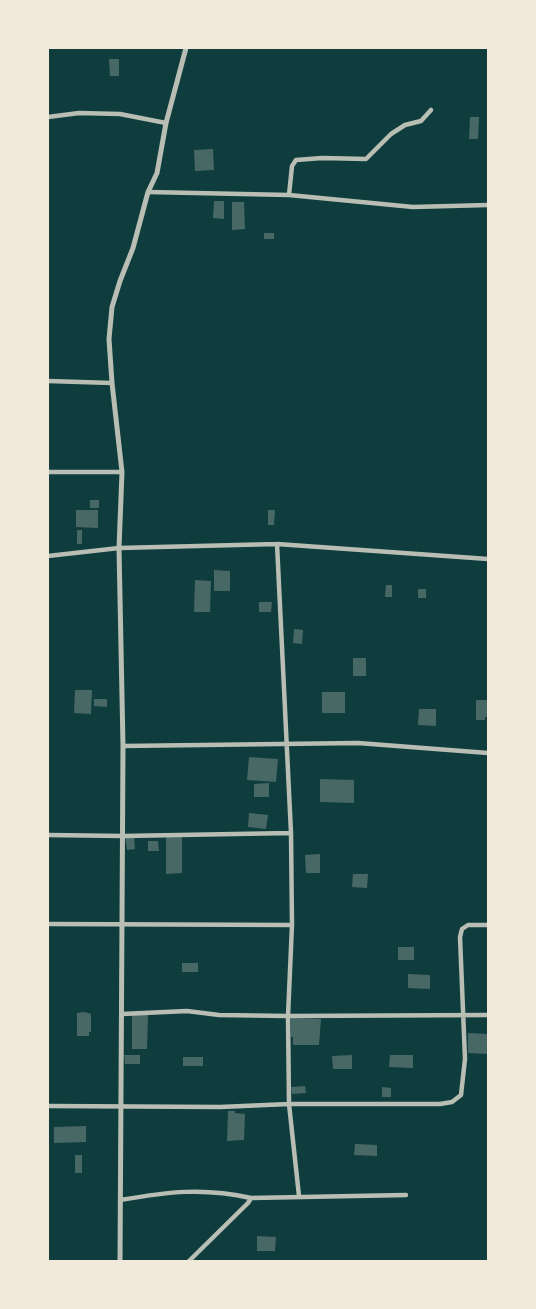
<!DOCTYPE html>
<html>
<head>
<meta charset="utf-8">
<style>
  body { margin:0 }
  #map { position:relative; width:536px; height:1309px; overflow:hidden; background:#0f3d3e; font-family:"DejaVu Sans",sans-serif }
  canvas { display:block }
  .frame { position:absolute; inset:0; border:49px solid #f1e9da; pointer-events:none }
</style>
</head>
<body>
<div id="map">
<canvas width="536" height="1309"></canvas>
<div class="frame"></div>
</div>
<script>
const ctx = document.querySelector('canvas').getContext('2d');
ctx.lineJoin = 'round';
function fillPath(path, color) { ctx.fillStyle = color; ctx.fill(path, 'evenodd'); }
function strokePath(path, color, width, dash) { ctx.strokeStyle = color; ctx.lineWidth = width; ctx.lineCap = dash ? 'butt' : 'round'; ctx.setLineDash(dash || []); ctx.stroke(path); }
fillPath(new Path2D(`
  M109,59H119V76H110Z
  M470,117H479L478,139H469Z
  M213,149L214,170L195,171L194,150Z
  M214,201H224V219L213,218Z
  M232,202H244L245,229L232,230Z
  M264,233H274V239H264Z
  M90,500H99V508H90Z
  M76,510H98V528L76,527Z
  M268,510H275L274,525H268Z
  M77,530H82V544H77Z
  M214,570L230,571V591H214Z
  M195,580L211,581L210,612H194Z
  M386,585H392V597H385Z
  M418,589H426V598H418Z
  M259,602H272L271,612H259Z
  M294,629L303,630L302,644L293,643Z
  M353,658H366V676H353Z
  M75,690H92L91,714L74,713Z
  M322,692H345V713H322Z
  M94,699H107V707L94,706Z
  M476,700H488V717H485V720H476Z
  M419,709H436V726L418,725Z
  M249,757L278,759L276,782L247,780Z
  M320,779L354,780V803L320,802Z
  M269,783V797H254V784Z
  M249,813L268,815L266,829L248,827Z
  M134,835L135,849L127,850L125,836Z
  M182,836V873L166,874V837Z
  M148,841H158L159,851H148Z
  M320,854V873H306L305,855Z
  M353,874H368L367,888L352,887Z
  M398,947H414V960H398Z
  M182,963H198V972H182Z
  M408,974L430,975V989L408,988Z
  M84,1012L91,1014V1032H89V1036H77V1013Z
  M132,1014L148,1015L147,1049H132Z
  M291,1018L321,1019L319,1045H293V1037H291Z
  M468,1033L488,1034V1054L468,1053Z
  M124,1055H140V1064H125Z
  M352,1055V1069H333L332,1056Z
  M390,1055H413V1068L389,1067Z
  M183,1057H203V1066H183Z
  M305,1086L306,1093L292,1094L291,1087Z
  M382,1087L391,1088V1097H382Z
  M228,1111H235V1113L245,1114L244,1140L227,1141Z
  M86,1126V1142L54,1143V1127Z
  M355,1144L377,1145V1156L354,1155Z
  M75,1155H82V1173H75Z
  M257,1236L276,1237L275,1251H257Z`), '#486865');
strokePath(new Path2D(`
  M48,117L79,113L120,114L166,123
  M148,192L289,195L413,207L488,205
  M289,195L292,166L296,160L322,158L366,159L391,134L405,125L421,121L431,110
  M48,381L112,383
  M48,472H122
  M277,544L291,833L292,925L288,1016L289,1104L299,1196
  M48,556L119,548L277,544L488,559
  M123,746L358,743L488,753
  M48,835L123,836L291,833
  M48,924L292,925
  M122,1014L187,1011L219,1015L288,1016L488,1015
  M48,1106L220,1107L289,1104H440L452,1102L461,1095L465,1059L460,937L462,929L468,925H488
  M120,1200C168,1192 202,1187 251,1198
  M188,1262L248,1203L251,1198L406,1195`), '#b8beb3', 4.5);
strokePath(new Path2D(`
  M120,1262L123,746L119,548L122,472L112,383L109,339L112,307L120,281L133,248L148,192L157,173L166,123L186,48`), '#b8beb3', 5);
</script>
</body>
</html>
